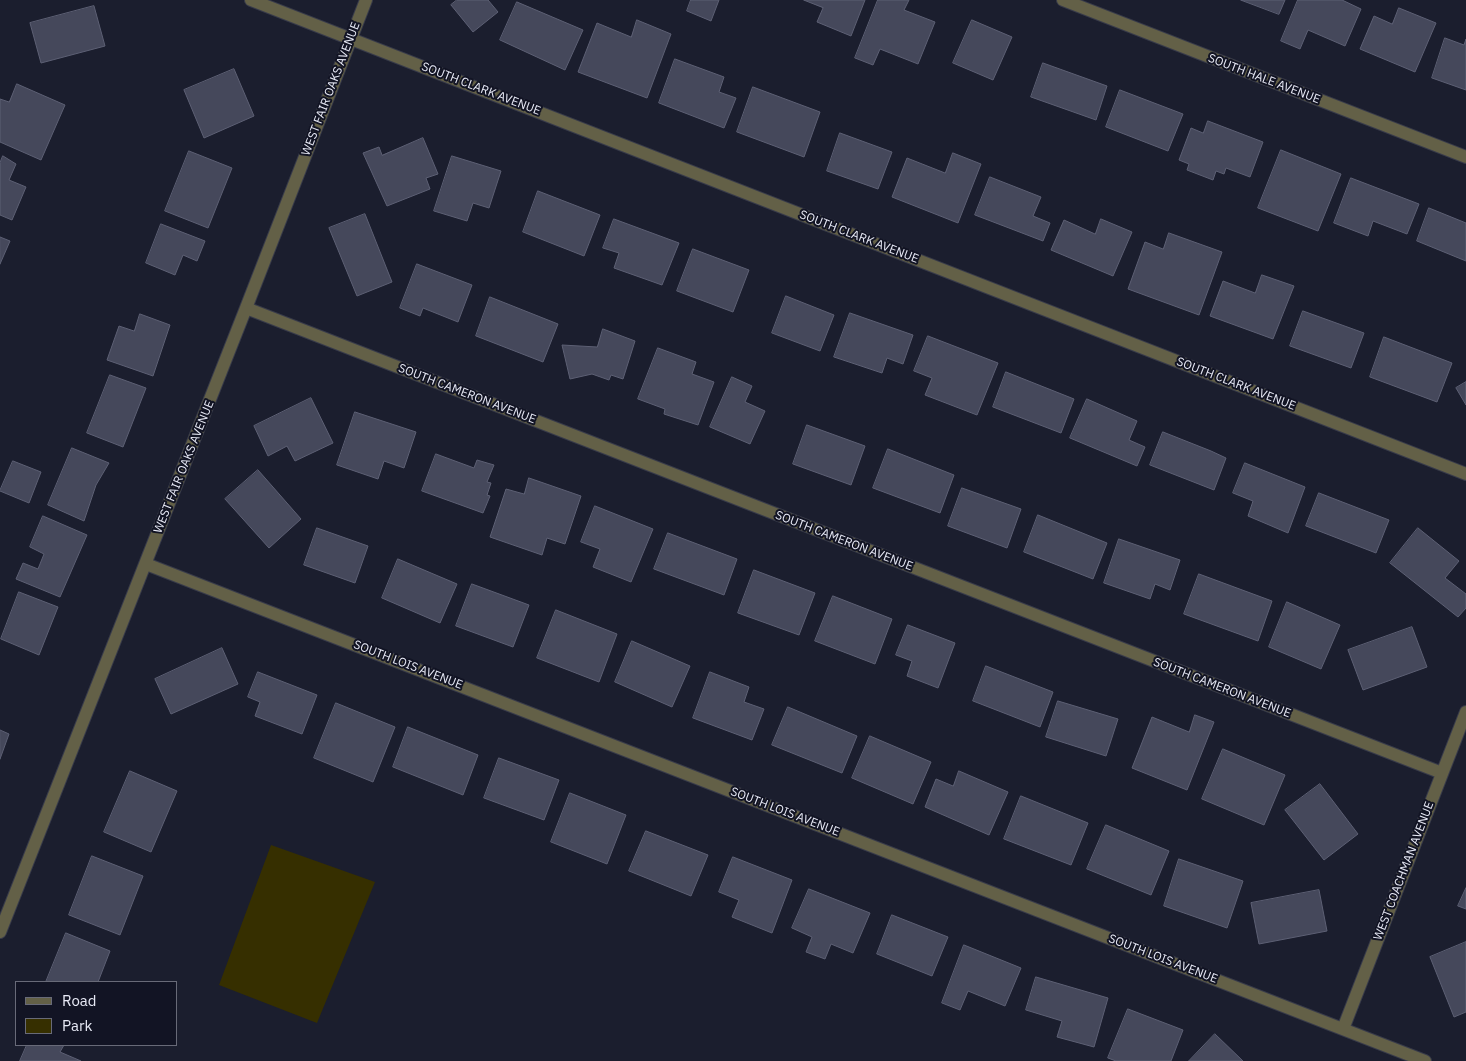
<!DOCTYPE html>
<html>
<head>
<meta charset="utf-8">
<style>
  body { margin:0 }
  #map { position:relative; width:1466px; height:1061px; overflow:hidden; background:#1b1e2e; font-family:"IBM Plex Sans",sans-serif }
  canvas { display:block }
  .legend { position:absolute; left:15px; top:981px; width:162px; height:65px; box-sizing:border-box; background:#121424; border:1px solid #686a78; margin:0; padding:6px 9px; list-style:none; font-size:15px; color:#e8eaf6 }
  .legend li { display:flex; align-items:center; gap:10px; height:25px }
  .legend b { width:25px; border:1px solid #686a78 }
</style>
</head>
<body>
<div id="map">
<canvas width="1466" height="1061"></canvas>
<ul class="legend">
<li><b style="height:6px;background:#636047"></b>Road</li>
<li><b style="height:14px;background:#362f00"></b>Park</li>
</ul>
</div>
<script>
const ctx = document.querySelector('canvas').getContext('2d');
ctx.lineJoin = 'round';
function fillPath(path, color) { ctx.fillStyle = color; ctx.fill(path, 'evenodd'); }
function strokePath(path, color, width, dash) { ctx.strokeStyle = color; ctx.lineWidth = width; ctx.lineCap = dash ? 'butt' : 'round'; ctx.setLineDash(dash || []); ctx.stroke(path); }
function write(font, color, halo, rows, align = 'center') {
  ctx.font = font + ' "IBM Plex Sans",sans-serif'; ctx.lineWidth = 4; ctx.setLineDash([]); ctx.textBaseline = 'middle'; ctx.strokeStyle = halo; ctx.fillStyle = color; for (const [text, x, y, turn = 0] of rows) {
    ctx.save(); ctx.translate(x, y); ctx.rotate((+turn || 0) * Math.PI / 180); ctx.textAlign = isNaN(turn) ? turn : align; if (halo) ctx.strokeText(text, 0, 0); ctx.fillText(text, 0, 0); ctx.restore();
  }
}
fillPath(new Path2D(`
  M271,845L375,882L317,1023L219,985Z`), '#362f00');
const building = new Path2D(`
  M457,0H488L498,12L473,32L451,5Z
  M691,0H719L711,21L687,11Z
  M804,0H865L851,36L817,22L823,8Z
  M878,0H909L904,10L935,22L918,64L880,49L873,65L855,58Z
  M1241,0H1285L1279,14Z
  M1298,0H1342L1361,9L1345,46L1308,30L1300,49L1281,41Z
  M517,2L583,30L565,70L500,40Z
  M94,6L105,46L41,63L30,23Z
  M1399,8L1436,23L1415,72L1360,49L1374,16L1392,24Z
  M637,20L671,34L647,98L578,72L597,23L631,37Z
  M972,20L1012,37L993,80L953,63Z
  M1445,38L1464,45L1466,39V90L1432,78Z
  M675,59L724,77L719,92L736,98L724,128L659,103Z
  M1043,63L1107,86L1096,120L1031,97Z
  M234,69L254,116L204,138L184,90Z
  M17,84L65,105L41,160L0,142V99L9,102Z
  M753,87L820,112L804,157L737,132Z
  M1120,90L1183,114L1168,151L1106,127Z
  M1208,121L1263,142L1250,177L1226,168L1224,174L1216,171L1213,180L1187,170L1189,164L1179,160L1191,128L1203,133Z
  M840,133L892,152L878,189L827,171Z
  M423,138L438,174L426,178L430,189L387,206L363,153L379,147L382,155Z
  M1281,150L1341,174L1318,231L1258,208Z
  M189,151L232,168L208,228L165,211Z
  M953,153L981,164L958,223L892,197L907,158L945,173Z
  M3,156L16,164L9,180L26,187L12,220L0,215V163Z
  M452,156L501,171L489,208L473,203L467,221L434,211Z
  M990,177L1041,197L1033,216L1050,223L1043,241L975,215Z
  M1351,178L1419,204L1407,234L1373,221L1368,236L1334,223Z
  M538,191L600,215L584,256L523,232Z
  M1429,208L1466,223V261L1417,241Z
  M365,214L392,282L357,296L329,228Z
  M614,219L679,243L662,285L614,268L619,253L603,248Z
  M1101,219L1132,232L1113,276L1051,250L1064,220L1095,234Z
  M161,224L205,241L197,261L183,255L175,275L146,263Z
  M1169,233L1222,252L1199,315L1128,289L1145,242L1163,249Z
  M0,237L10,241L0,264Z
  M693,249L749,270L733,312L677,291Z
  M417,264L472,285L458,322L423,308L420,316L400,308Z
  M1262,275L1294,286L1273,339L1210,316L1223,281L1255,293Z
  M786,296L834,315L820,351L772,333Z
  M490,297L558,324L543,362L476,336Z
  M1303,311L1364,333L1351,368L1290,346Z
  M850,313L913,335L903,364L887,358L882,373L834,357Z
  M140,314L170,325L153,376L107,360L119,326L134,331Z
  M603,329L635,341L623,379L611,375L609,380L592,374L570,379L562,345L597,347Z
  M928,336L998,363L977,415L925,395L932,378L914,371Z
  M1384,337L1452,363L1437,402L1370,377Z
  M658,348L696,362L692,374L714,382L698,425L664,414L665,409L638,399Z
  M1006,372L1074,399L1061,433L993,407Z
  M110,375L146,388L123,447L87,433Z
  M732,377L752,386L745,402L765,411L750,444L710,427Z
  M1466,382V405L1456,388Z
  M311,398L333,443L295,461L287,446L268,456L254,426Z
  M1087,399L1137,421L1129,440L1145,447L1137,466L1070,438Z
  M355,412L416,432L404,468L384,461L378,479L337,465Z
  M807,425L865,446L851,485L793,464Z
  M1163,432L1211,451L1226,458L1214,490L1150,465Z
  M72,448L109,463L96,485L84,521L48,505Z
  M888,449L954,475L940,513L873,488Z
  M436,454L474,468L477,460L494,465L487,482L491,483L487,495L490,496L483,513L422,491Z
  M13,461L41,472L29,503L0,491Z
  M1245,463L1305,487L1288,533L1248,516L1253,501L1233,493Z
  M258,470L301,519L269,548L225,499Z
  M529,478L581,496L565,544L547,538L542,555L490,537L506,489L524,494Z
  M962,488L1021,509L1007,548L948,526Z
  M1319,493L1389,520L1376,553L1306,526Z
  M595,506L653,529L631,582L593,567L600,549L581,542Z
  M1038,515L1107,543L1093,579L1024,552Z
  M43,516L87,535L60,597L16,579L23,563L38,569L44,554L30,547Z
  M317,528L368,546L355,583L304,565Z
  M1418,528L1459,561L1445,578L1466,594V608L1458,617L1390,563Z
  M668,533L737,559L724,595L654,569Z
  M1119,539L1180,560L1170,590L1155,584L1150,599L1104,583Z
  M398,559L457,584L440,623L382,598Z
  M754,570L815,593L799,635L738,613Z
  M1199,574L1272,601L1258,641L1184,614Z
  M472,584L529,605L513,647L456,626Z
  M19,592L58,607L39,655L1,639Z
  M833,596L892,619L875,664L815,641Z
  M1287,602L1340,625L1321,669L1269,647Z
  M556,610L617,634L599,682L537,658Z
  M908,625L955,643L938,688L907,676L912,661L896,655Z
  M1412,627L1427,667L1363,690L1348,650Z
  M632,641L690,666L672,707L615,682Z
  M222,648L238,684L171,714L155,679Z
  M986,666L1053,692L1040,727L973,701Z
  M258,672L317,695L302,734L255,716L260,702L248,697Z
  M710,672L749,687L744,702L764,709L752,740L693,718Z
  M1058,701L1118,719L1106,756L1046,737Z
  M336,703L395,727L373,782L314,758Z
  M788,707L857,736L842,773L772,745Z
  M1195,715L1214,722L1187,790L1132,768L1152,717L1189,732Z
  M408,727L478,755L463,795L393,767Z
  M0,730L9,734L0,759Z
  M870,736L931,762L913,804L852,778Z
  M1223,749L1285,775L1264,825L1202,799Z
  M499,758L559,780L544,820L484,798Z
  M130,771L177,791L151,852L104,832Z
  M959,771L1008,792L989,835L925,807L936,779L953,786Z
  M1320,784L1358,834L1324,860L1285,810Z
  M570,793L626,815L607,864L551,842Z
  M1021,796L1088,823L1071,865L1004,839Z
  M1106,825L1169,851L1151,895L1087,869Z
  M646,831L708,855L691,896L629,871Z
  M92,856L143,876L120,935L69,915Z
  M733,857L792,880L772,933L732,917L739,900L719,892Z
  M1179,859L1243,881L1227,928L1164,906Z
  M1466,888V909L1458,906Z
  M809,889L870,913L853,953L831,944L825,959L806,952L812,937L792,928Z
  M1319,890L1327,931L1259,944L1251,903Z
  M892,915L948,937L932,976L877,954Z
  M66,933L110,951L98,982H46Z
  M1466,942V1012L1454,1017L1430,957Z
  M964,945L1021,968L1005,1006L968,991L960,1010L942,1003Z
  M1036,977L1108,998L1094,1047L1057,1037L1062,1021L1026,1010Z
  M1128,1009L1183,1030L1171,1061H1116L1108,1058Z
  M1215,1034L1243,1061H1189Z
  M27,1045H64L60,1052L81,1061H20Z`);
fillPath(building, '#45485b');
strokePath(building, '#5d6074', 1);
const minor = new Path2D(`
  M251,0L1466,474
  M1063,0L1466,157
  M246,308L1442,773
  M146,564L1425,1061
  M0,932L246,308L366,0
  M1343,1029L1466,712`);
strokePath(minor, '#383b4a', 14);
strokePath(minor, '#636047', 12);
write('12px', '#e8eaf6', '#121424', [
  ["SOUTH HALE AVENUE",1264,79,21],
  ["WEST FAIR OAKS AVENUE",331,89,-69],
  ["SOUTH CLARK AVENUE",481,89,21],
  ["SOUTH CLARK AVENUE",859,237,21],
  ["SOUTH CLARK AVENUE",1236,384,21],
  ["SOUTH CAMERON AVENUE",467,394,21],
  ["WEST FAIR OAKS AVENUE",184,467,-68],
  ["SOUTH CAMERON AVENUE",844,541,21],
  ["SOUTH LOIS AVENUE",408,665,21],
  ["SOUTH CAMERON AVENUE",1222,688,21],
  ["SOUTH LOIS AVENUE",785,812,21],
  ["WEST COACHMAN AVENUE",1404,871,-69],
  ["SOUTH LOIS AVENUE",1163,959,21]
]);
</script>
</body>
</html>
